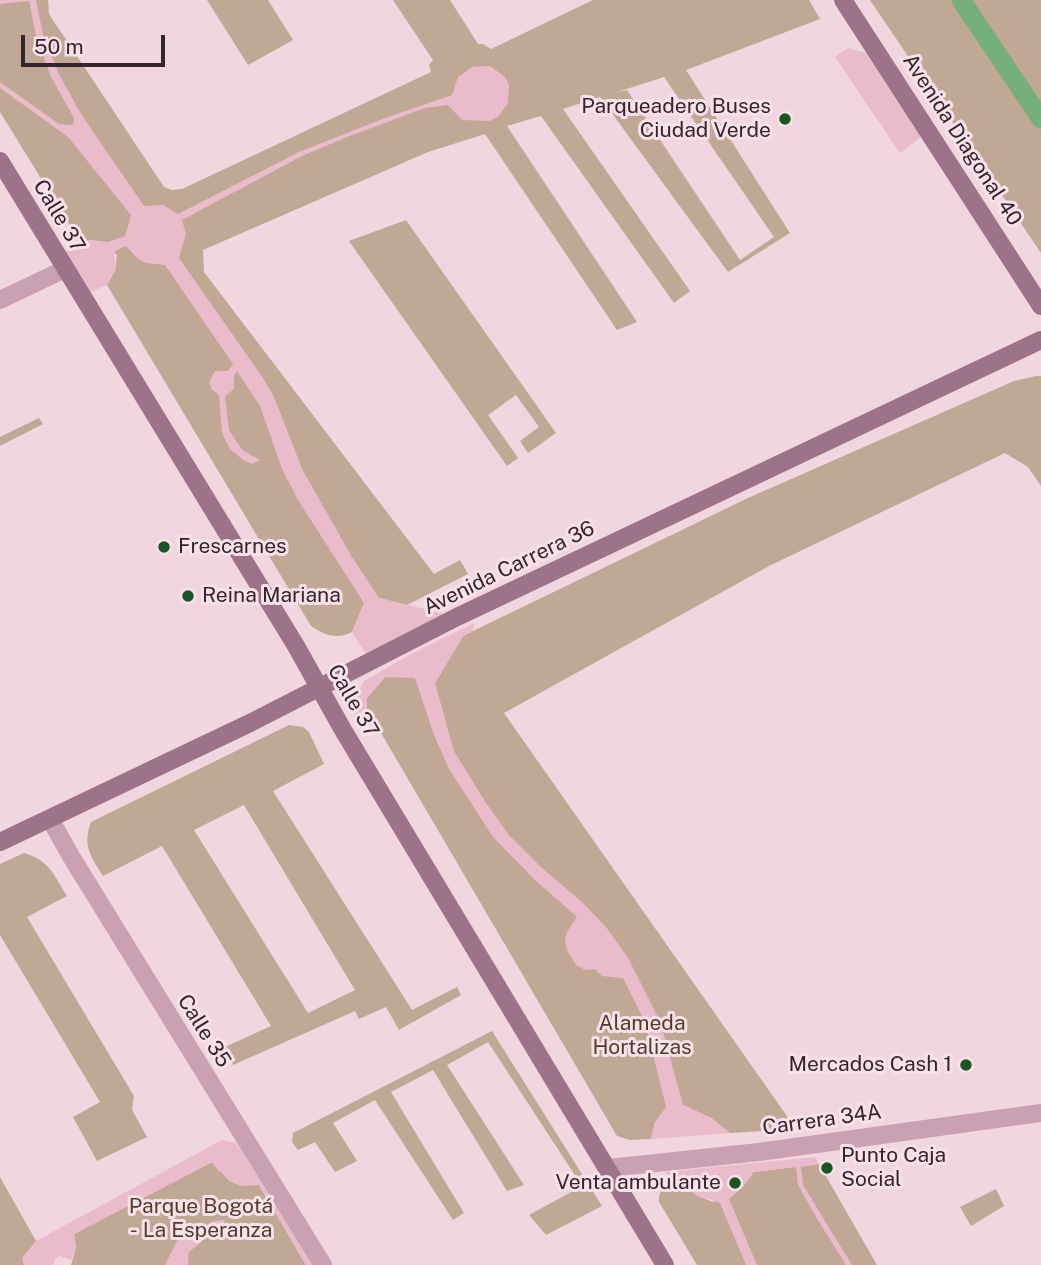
<!DOCTYPE html>
<html>
<head>
<meta charset="utf-8">
<style>
  body { margin:0 }
  #map { position:relative; width:1041px; height:1265px; overflow:hidden; background:#f1d5df; font-family:"Public Sans",sans-serif }
  canvas { display:block }
  .scale { position:absolute; left:21px; top:35px; width:144px; height:32px; box-sizing:border-box; border:4px solid #33242d; border-top:0; padding-left:9px; font-size:21px; line-height:24px; white-space:nowrap; color:#33242d; -webkit-text-stroke:5px #f9e1ea; paint-order:stroke }
</style>
</head>
<body>
<div id="map">
<canvas width="1041" height="1265"></canvas>
<div class="scale">50 m</div>
</div>
<script>
const ctx = document.querySelector('canvas').getContext('2d');
ctx.lineJoin = 'round';
function fillPath(path, color) { ctx.fillStyle = color; ctx.fill(path, 'evenodd'); }
function strokePath(path, color, width, dash) { ctx.strokeStyle = color; ctx.lineWidth = width; ctx.lineCap = dash ? 'butt' : 'round'; ctx.setLineDash(dash || []); ctx.stroke(path); }
function write(font, color, halo, rows, align = 'center') {
  ctx.font = font + ' "Public Sans",sans-serif'; ctx.lineWidth = 6; ctx.setLineDash([]); ctx.textBaseline = 'middle'; ctx.strokeStyle = halo; ctx.fillStyle = color; for (const [text, x, y, turn = 0] of rows) {
    ctx.save(); ctx.translate(x, y); ctx.rotate((+turn || 0) * Math.PI / 180); ctx.textAlign = isNaN(turn) ? turn : align; if (halo) ctx.strokeText(text, 0, 0); ctx.fillText(text, 0, 0); ctx.restore();
  }
}
fillPath(new Path2D(`
  M0,0H48L49,14L164,187L172,190L182,189L431,72L429,65L433,60L393,0H450L478,44H483L491,49L593,0H809L820,19L686,70L790,233L728,272L600,97L563,109L690,291L674,303L541,116L507,126L637,322L617,330L485,134L428,152L203,250L204,272L434,574L460,560L468,574L407,605L371,596L364,603L352,632C337,640 324,635 311,626L107,285L115,271L117,255L91,240L81,243L0,112ZM664,77L774,237L740,260L627,90L617,92Z
  M207,0H268L293,40L248,65Z
  M870,0H1041V253Z
  M406,220L556,433L528,453L520,441L539,427L516,395L488,415L518,458L507,466L349,241Z
  M1036,376H1041V486L1028,467L1005,453L769,566L504,713L796,1129L730,1133L711,1118L683,1105L655,1122L651,1139L630,1140L617,1136L367,709V698L385,677H415L435,683L463,636L473,631L748,498L1014,381Z
  M39,418L43,424L0,446V437Z
  M289,725L303,727L309,732L324,764L273,791L412,1010L457,987L461,995L399,1030L386,1007L359,1019L355,1011L233,1065L225,1047L271,1026L162,846L103,876C91,857 82,845 91,822ZM244,805L355,990L308,1013L194,830Z
  M24,853C49,860 54,875 67,896L27,917L134,1096L132,1110L147,1137L97,1161L73,1117L100,1102L0,935V864Z
  M492,1031L602,1206L546,1235L529,1215L582,1186L488,1042L447,1065L524,1185L507,1191L433,1070L391,1092L464,1213L453,1220L375,1100L333,1123L357,1161L335,1172L315,1142L298,1150L292,1142L293,1133Z
  M212,1162L219,1171L259,1185L306,1265H71L76,1247L74,1234Z
  M819,1164L877,1265H697L659,1202C658,1189 666,1184 677,1181L696,1195L713,1202C731,1195 743,1190 753,1172Z
  M0,1177L36,1241L23,1258L24,1265H0Z
  M996,1189L1004,1206L971,1226L960,1207Z`), '#c0a895');
fillPath(new Path2D(`
  M0,0H36L43,35L59,74L81,114L144,206L163,205L178,214L299,152L385,118L452,95L458,77L472,67L490,66L505,77L509,85L508,103L498,117L489,121L462,120L448,105L425,108L347,137L302,156L182,220L186,234L179,258L263,378L274,397L303,471L352,557L379,598L445,614L366,654L352,632L364,603L298,500L282,469L260,406L237,371L234,376V389L225,396L229,430L242,450L260,460L252,464L243,460L230,449L222,433L219,395L212,390L209,382L215,371H228L233,364L165,265L146,263L137,258L126,246L115,251V271L107,285L90,292L65,252L91,240L108,242L125,236L131,215L68,137L0,88V82L59,124L73,125L74,118L51,77L36,35L29,1L0,4Z
  M848,48L869,54L921,137L900,153L835,57Z
  M474,623L473,631L463,636L435,683L454,751L486,803L509,835L541,867L583,903L606,927L628,958L660,1021L683,1105L710,1118L730,1133L651,1139L655,1122L666,1107L645,1022L623,978L602,976L595,969L585,970L576,965L567,950L565,940L567,932L577,917L535,880L493,837L449,769L434,735L415,678L385,677L367,698V709L356,717L354,707L358,691L364,681L411,654Z
  M222,1140L236,1143L242,1152L313,1265H306L259,1185L241,1186L229,1181L212,1162L74,1234L76,1247L71,1260L60,1256L55,1259L53,1265H24L22,1258L36,1241Z
  M815,1157L819,1164L801,1167L803,1185L852,1265H846L816,1217L798,1185L796,1167L754,1172L743,1187L729,1199L757,1265H746L720,1203L696,1195L664,1172Z
  M225,1220L222,1231L211,1234L189,1252L188,1265H165L179,1237L192,1234L213,1221Z`), '#eabbcb');
strokePath(new Path2D(`
  M961,0L1041,119`), '#74af7d', 19);
strokePath(new Path2D(`
  M0,300L65,269
  M50,819L72,858L323,1265
  M609,1168L759,1152L1041,1113`), '#c9a1b3', 18);
strokePath(new Path2D(`
  M843,0L1041,306
  M0,161L296,646L343,730L665,1265
  M0,842L250,723L457,617L1041,340`), '#9d7389', 18);
for (const [x, y, r, color] of [
  [785,119,7,"#195624"],
  [164,547,7,"#195624"],
  [188,596,7,"#195624"],
  [966,1065,7,"#195624"],
  [827,1168,7,"#195624"],
  [735,1183,7,"#195624"]
]) { const dot = new Path2D(); dot.arc(x, y, r, 0, 2 * Math.PI); ctx.fillStyle = color; ctx.fill(dot); strokePath(dot, '#f9e1ea', 2.5); }
write('21px', '#33242d', '#f9e1ea', [
  ["Parqueadero Buses",771,107],
  ["Ciudad Verde",771,131],
  ["Frescarnes",178,547,"left"],
  ["Reina Mariana",202,596,"left"],
  ["Mercados Cash 1",952,1065],
  ["Punto Caja",841,1156,"left"],
  ["Social",841,1180,"left"],
  ["Venta ambulante",721,1183]
], 'right');
write('21px', '#33242d', '#f9e1ea', [
  ["Avenida Diagonal 40",962,140,57],
  ["Calle 37",59,216,59],
  ["Avenida Carrera 36",509,568,-26],
  ["Calle 37",353,701,60],
  ["Calle 35",204,1031,58],
  ["Carrera 34A",822,1120,-8]
]);
write('21px', '#523c27', '#f9e1ea', [
  ["Alameda",642,1024],
  ["Hortalizas",642,1048],
  ["Parque Bogotá",201,1207],
  ["- La Esperanza",201,1231]
]);
</script>
</body>
</html>
